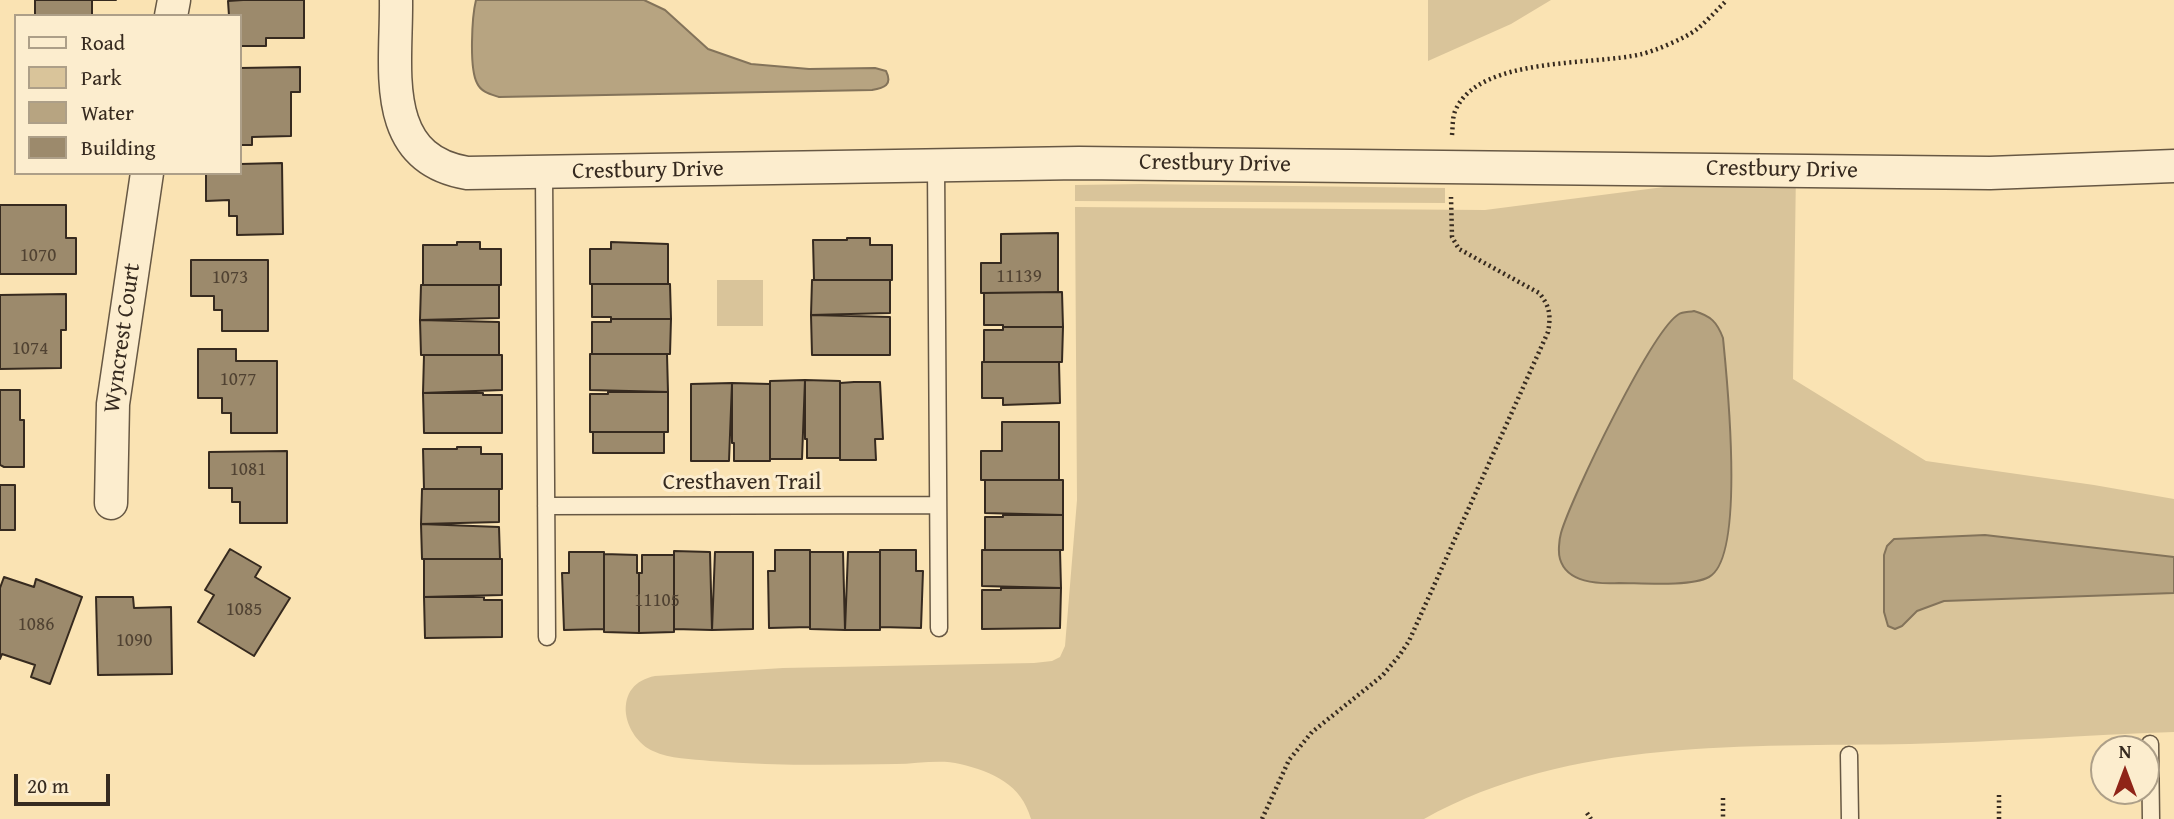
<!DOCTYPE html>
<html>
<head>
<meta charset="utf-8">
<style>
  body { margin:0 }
  #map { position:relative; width:2174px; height:819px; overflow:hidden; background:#fae3b3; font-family:"Gentium Book Plus",serif }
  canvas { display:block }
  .legend { position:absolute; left:14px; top:14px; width:228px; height:161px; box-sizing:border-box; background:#fcedce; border:2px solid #ad9f88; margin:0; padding:9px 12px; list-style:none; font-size:21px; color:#362a1f }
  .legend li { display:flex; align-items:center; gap:14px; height:35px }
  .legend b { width:35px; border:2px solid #ad9f88 }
  .north { position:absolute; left:2090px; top:735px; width:70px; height:70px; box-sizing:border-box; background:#fcedce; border:2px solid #ad9f88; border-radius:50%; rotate:0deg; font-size:19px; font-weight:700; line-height:28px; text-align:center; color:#362a1f }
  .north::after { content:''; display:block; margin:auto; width:24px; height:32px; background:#8f2418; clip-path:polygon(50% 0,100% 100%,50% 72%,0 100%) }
  .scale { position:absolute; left:14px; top:774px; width:96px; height:32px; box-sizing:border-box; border:4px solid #362a1f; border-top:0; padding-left:9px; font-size:21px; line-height:24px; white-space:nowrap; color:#362a1f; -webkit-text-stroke:5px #fcedce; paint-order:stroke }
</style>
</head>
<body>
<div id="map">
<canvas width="2174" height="819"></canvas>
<ul class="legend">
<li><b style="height:9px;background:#fcedce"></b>Road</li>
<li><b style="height:19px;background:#d9c49a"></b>Park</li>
<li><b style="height:19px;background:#b7a481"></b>Water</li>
<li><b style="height:19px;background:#9c8a6c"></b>Building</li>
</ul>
<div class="north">N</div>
<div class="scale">20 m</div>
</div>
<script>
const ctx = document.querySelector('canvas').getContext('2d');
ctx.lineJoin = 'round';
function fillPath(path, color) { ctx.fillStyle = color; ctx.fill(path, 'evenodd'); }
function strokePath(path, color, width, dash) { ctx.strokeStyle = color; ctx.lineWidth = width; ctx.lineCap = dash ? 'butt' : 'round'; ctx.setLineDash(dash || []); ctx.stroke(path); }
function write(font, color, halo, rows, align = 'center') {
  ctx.font = font + ' "Gentium Book Plus",serif'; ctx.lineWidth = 6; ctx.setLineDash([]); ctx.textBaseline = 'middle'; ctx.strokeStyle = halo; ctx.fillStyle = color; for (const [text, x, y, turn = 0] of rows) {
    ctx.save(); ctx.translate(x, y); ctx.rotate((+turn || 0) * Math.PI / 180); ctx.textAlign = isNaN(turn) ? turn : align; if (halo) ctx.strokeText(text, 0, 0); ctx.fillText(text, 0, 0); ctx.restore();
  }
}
fillPath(new Path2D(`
  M1428,0H1551L1511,24L1428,61Z
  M1796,170L1793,379L1926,461L2094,485L2174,499V732C2086,735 1998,742 1910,744C1747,747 1571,737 1424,819H1031C1021,784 993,772 960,764C941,759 916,764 896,764C834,765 773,766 710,761C692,759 670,759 653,751C639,745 628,729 626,714C624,693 635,680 655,676L783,668L1034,663L1052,661L1060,657L1065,646L1077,500L1075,207L1485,210Z
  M1141,184L1445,188V203L1075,201V185Z
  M717,280H763V326H717Z`), '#d9c49a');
const water = new Path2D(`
  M476,0H644L665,10L708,49L751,64L809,69L875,68L886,71C893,85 884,88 872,90L499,97C490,94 481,92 477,83C469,68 472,16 476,0Z
  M1694,311C1711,316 1717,322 1723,338C1727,379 1746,557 1709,577C1691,587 1640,583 1619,583C1598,584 1567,583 1560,559C1558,553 1559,540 1561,533C1571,498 1652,330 1679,314C1682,312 1690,312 1694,311Z
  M1985,535L2174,557V593L1944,601L1917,611L1902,626L1895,629L1888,626L1884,612V555L1887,546L1894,539Z`);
fillPath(water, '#b7a481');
strokePath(water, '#83735a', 2);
const building = new Path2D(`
  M35,0H116H92V14L89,16H35Z
  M243,0H304V38H266V46H240V16H229L228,1Z
  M300,67V92H291V136L252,137V145H240V68Z
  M282,163L283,234L237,235V216H229V200L206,201V173H240V164Z
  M0,205H66V238H76V274H0Z
  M1058,233V292L981,293V263H1001V234Z
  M847,238H870V245H892V280H814L813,240H847Z
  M457,242H480V249H501V285H423V245H457Z
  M611,242L668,244V284H590V249H611Z
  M191,260H268V331H222V310H214V296H191Z
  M812,280H890V313L811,315Z
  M592,284H670L671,319H611V317H592Z
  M421,285H499V318L420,320Z
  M1062,292L1063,327H1003V325H984V293Z
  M66,294V330H61V368L0,369V295Z
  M811,315L890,317V355H812Z
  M611,319H671L670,354H592V322H611Z
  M420,320L499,322V355H421Z
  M1003,327H1063L1062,362H984V330H1003Z
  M198,349H236V361H277V433H231V413H222V398H198Z
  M590,354H667L668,392L590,390Z
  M424,355H502V390L423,393Z
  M982,362H1059L1060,403L1003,405V398H982Z
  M805,380L840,381V458H807V439H805Z
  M805,380L802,459H770V381Z
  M854,382H880L883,439H875L876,460H840V383Z
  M732,383L770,384V461H734V443H732Z
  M732,383L729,461H691V384Z
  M0,390H20V420H24V467H4L0,465Z
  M608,392H668V432H590V394H608Z
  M423,393H483V395H502V433H424Z
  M1002,422H1059V480H981V451H1002Z
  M593,432H664V453H593Z
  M457,447H481V454H502V489H424L423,449H457Z
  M287,451V523H240V502H232V488H209V452Z
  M985,480H1063V515L985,513Z
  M0,485H15V530H0Z
  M422,489H499V522L421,524Z
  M1003,515H1063V550H985V517H1003Z
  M421,524L499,527L500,559H422Z
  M230,549L261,567L255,577L290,598L254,656L198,622L214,595L205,590Z
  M775,550H810V627L769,628L768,571H775Z
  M880,550H916V571H923L921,628L880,627Z
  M982,550H1060L1061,588L982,586Z
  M674,551L710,552L712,630L674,629Z
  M569,552H604V629L564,630L562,573H569Z
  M715,552H753V629L712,630Z
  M810,552H843L845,630L810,629Z
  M848,552H880V630H845Z
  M604,554L637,555V573H639V633L604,632Z
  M642,555H674V632L639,633V573H642Z
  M424,559H502V595L424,597Z
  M4,577L34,587L36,579L82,597L50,684L31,677L35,665L2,654L0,659V588Z
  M1001,588H1061L1060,628L982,629V590H1001Z
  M96,597H133L134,608L171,607L172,674L98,675Z
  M424,597H484V600H502V637L425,638Z`);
fillPath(building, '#9c8a6c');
strokePath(building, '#362a1f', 2);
const lane = new Path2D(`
  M936,165L939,628
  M544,173L547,637
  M546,506L938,505
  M2150,744L2151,819
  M1849,755L1850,819`);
const street = new Path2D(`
  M396,0C397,67 378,158 467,173L1079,163L1990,173L2174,166
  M171,16L174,0
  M111,503L113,404L147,173`);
strokePath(lane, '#675844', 19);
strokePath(street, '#675844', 35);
strokePath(new Path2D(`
  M1452,135C1453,126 1452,117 1456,109C1481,56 1592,66 1642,54C1655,51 1685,38 1696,30C1707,21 1717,10 1727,0
  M1723,798V819
  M1587,813L1591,819
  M1262,819L1289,760L1312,732L1382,676L1399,656L1409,641L1548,332C1551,316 1550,306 1539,293L1459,249L1452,237L1451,197
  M1999,819V794`), '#362a1f', 4.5, [2, 3.5]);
strokePath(lane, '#fcedce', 16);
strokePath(street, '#fcedce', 32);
write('19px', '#504232', null, [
  ["1070",38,256],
  ["11139",1019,277],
  ["1073",230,278],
  ["1074",30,349],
  ["1077",238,380],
  ["1081",248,470],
  ["11105",657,601],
  ["1085",244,610],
  ["1086",36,625],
  ["1090",134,641]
]);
write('23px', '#362a1f', '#fcedce', [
  ["Crestbury Drive",1215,164,1],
  ["Crestbury Drive",1782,170,1],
  ["Crestbury Drive",648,171,-1],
  ["Wyncrest Court",123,338,-82],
  ["Cresthaven Trail",742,483]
]);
</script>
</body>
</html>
